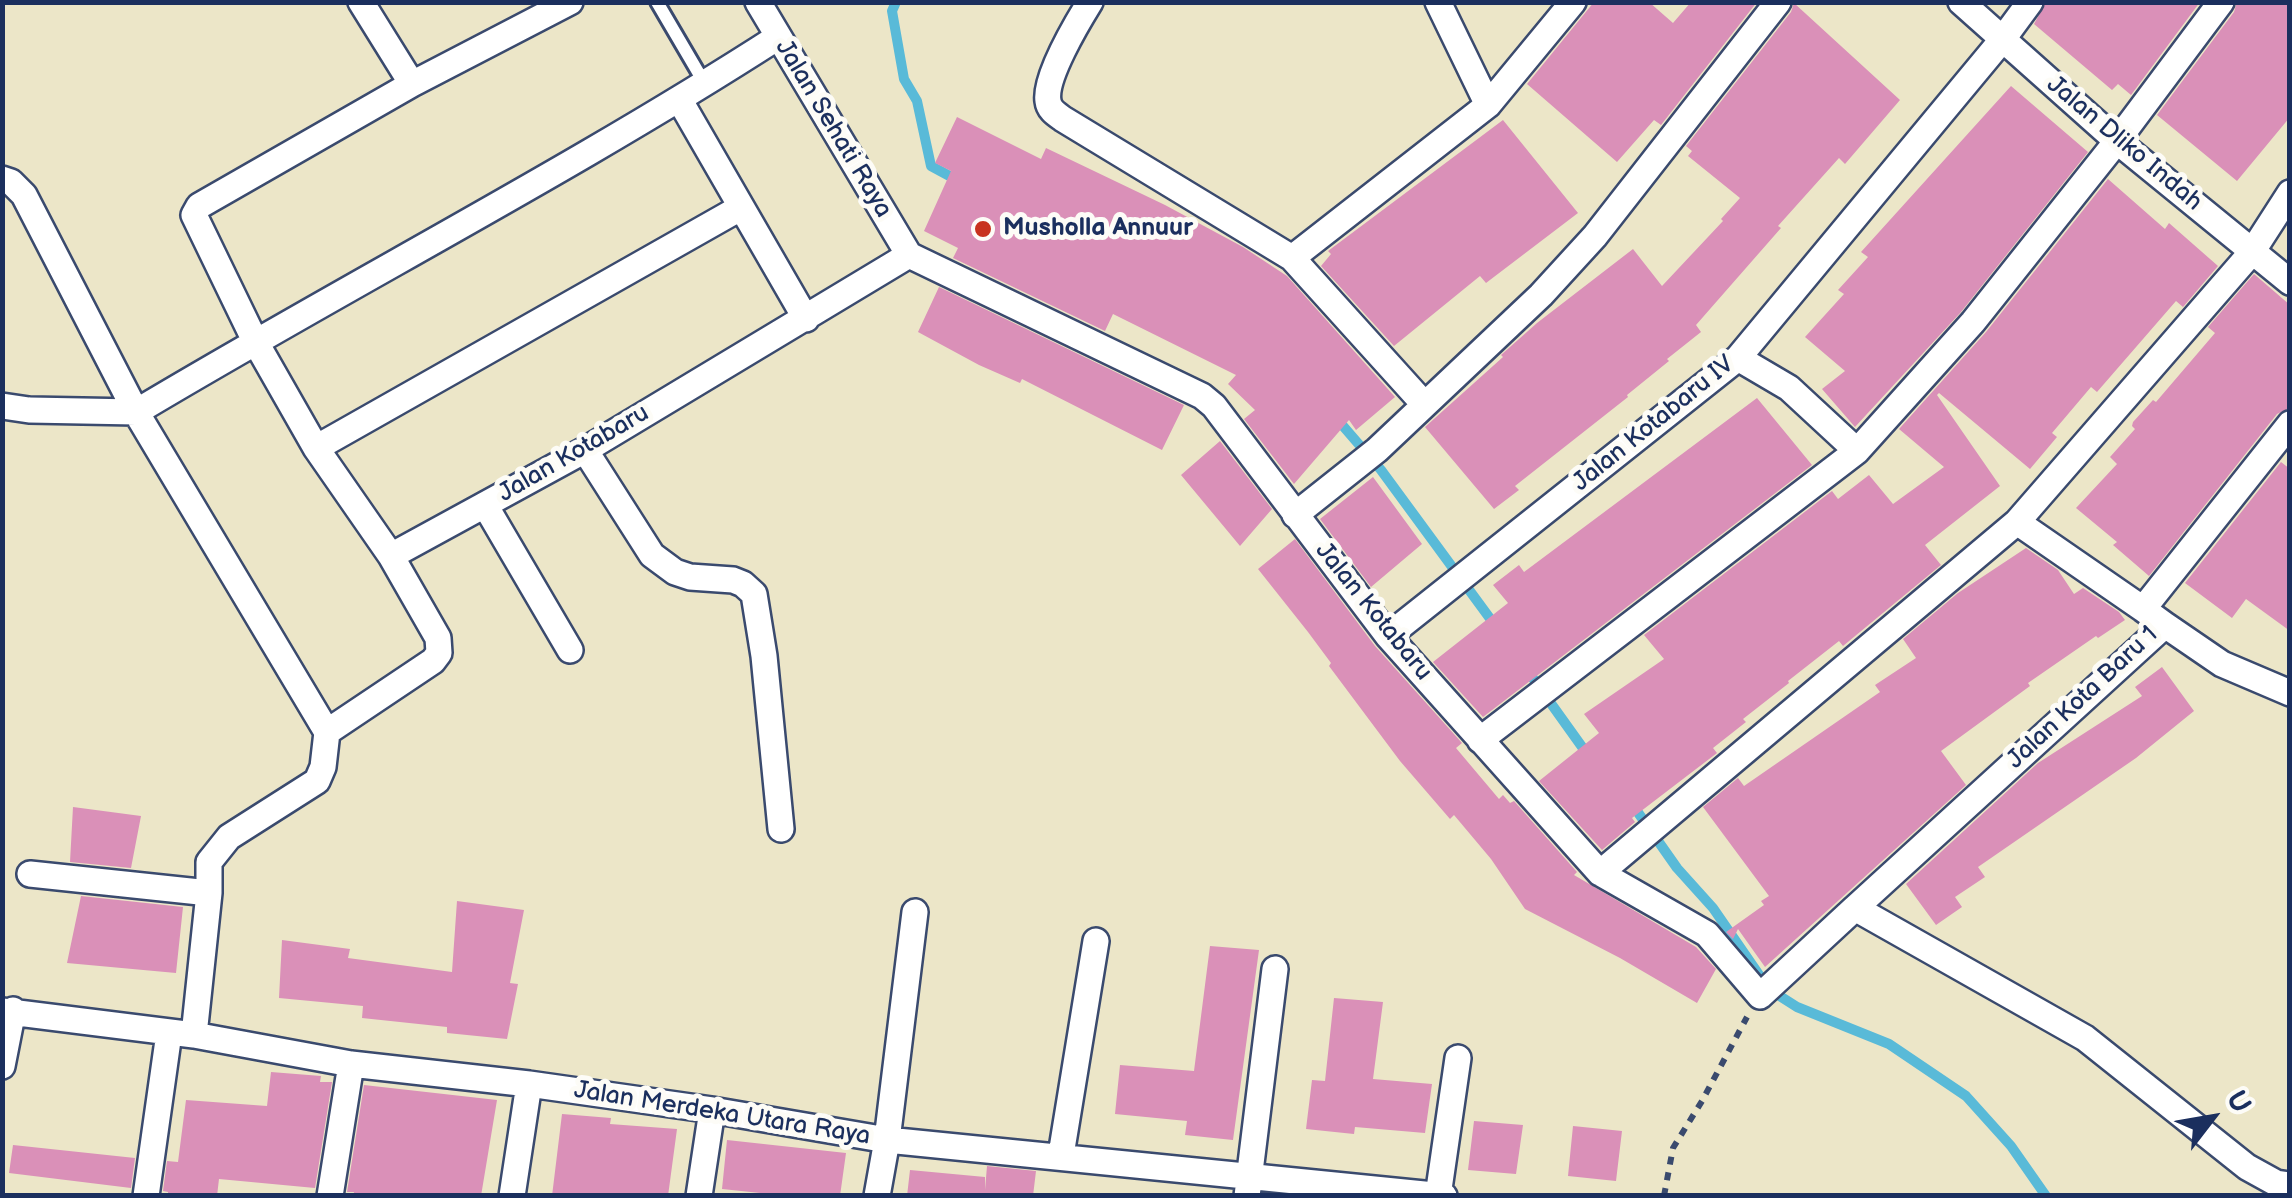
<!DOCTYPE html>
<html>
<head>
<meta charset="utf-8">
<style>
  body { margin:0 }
  #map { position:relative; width:2292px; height:1198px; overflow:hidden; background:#ece6c8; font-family:"Balsamiq Sans",sans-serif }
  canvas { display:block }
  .frame { position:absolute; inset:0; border:5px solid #1b2f5e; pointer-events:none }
  .north { position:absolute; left:2162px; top:1068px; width:100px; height:100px; -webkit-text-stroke:8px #fdfcf7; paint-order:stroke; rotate:59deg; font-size:28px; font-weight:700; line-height:40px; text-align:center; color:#1b2f5e }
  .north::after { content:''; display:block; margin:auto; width:35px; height:45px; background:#1b2f5e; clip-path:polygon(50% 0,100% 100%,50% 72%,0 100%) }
</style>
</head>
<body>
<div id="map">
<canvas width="2292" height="1198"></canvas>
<div class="frame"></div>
<div class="north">U</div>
</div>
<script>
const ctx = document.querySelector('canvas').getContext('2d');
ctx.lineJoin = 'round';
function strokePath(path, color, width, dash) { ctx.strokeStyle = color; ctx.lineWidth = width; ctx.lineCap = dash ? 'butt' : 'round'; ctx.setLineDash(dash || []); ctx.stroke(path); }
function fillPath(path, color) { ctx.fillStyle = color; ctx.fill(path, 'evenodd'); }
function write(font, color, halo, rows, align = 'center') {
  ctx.font = font + ' "Balsamiq Sans",sans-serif'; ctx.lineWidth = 10; ctx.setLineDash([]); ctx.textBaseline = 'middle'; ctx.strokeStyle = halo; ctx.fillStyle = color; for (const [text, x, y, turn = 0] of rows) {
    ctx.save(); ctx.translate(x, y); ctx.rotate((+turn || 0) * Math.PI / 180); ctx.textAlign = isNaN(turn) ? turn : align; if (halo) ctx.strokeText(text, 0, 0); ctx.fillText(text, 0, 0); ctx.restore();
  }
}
strokePath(new Path2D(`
  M896,2L892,11L904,79L917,101L931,166L957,180
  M1337,419L1381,470L1497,628
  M1527,670L1590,758
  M1632,804L1677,868L1713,908L1762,979L1775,993L1797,1007L1889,1044L1966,1096L2011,1146L2046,1196`), '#59bad8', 10);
fillPath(new Path2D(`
  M1594,2H1649L1673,23L1691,2H1757L1661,125L1654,120L1617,162L1527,84Z
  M2046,2H2200L2131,95L2118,84L2112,90L2034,24Z
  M2237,2H2290V117L2237,181L2157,115L2234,12Z
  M1794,3L1900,100L1845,164L1839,158L1778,226L1781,228L1696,325L1701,332L1667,359L1669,361L1627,395L1628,397L1515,486L1519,490L1494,509L1425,427L1503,357L1501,355L1537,323L1633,249L1662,286L1723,221L1721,219L1740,198L1688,156L1692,151L1686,146L1791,12Z
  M2011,86L2088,152L1961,312L1855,427L1822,389L1845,371L1805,337L1844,294L1838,290L1868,257L1861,252Z
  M957,117L1041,159L1046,148L1165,205L1243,247L1287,276L1395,397L1356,430L1349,420L1294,484L1244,419L1255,410L1228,384L1236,375L1113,314L1105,331L953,258L958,248L924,231L951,171L935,163Z
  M1503,120L1578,213L1486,283L1480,276L1394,346L1321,266L1331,254L1328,251Z
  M2108,179L2165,229L2169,223L2218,266L2183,307L2176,301L2097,392L2091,387L2052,433L2057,437L2030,469L1939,393L1937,395L2000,486L1925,545L1941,565L1843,646L1839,641L1788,681L1789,683L1743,719L1746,722L1713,748L1717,753L1632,818L1635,822L1602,850L1539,781L1599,733L1584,714L1664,659L1644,635L1832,491L1838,499L1869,475L1893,504L1944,467L1899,429L1986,332Z
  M2254,274L2290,305V408L2277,414L2149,576L2113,545L2117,542L2076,508L2117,464L2110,457L2135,429L2132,426L2133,422L2153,400L2156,402L2215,333L2208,327Z
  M939,287L1184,405L1162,450L1022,379L1020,383L979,365L918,332Z
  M1757,398L1812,465L1483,717L1433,662L1508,603L1493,585L1519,565L1524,572Z
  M1220,441L1272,509L1240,546L1181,475Z
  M2281,462L2290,469V631L2246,599L2232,618L2185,583Z
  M1373,477L1422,544L1371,587L1320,519Z
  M1295,539L1375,646L1462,743L1456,748L1499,799L1503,795L1510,803L1514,801L1577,872L1574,875L1696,947L1716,969L1697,1003L1620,958L1525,909L1491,859L1454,815L1450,819L1400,761L1329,666L1331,663L1308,632L1258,569Z
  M2026,548L2058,570L2074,594L2083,588L2119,612L2125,620L2098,638L2096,636L2028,683L2030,686L1941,751L1966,785L1765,967L1738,929L1733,939L1726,932L1764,905L1761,901L1769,896L1703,807L1738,778L1744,786L1880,692L1875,685L1916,658L1903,639L1958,593Z
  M2162,667L2194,711L2136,758L1978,867L1985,877L1955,897L1962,907L1936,925L1906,884L2038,763L2142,696L2135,687Z
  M73,807L141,816L131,868L70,862Z
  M81,896L183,907L176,973L67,963Z
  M457,901L524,910L510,983L518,984L507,1039L447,1033V1027L362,1018L363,1006L279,998L282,940L350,949L348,958L452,972Z
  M1210,946L1259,950L1233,1140L1185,1135L1187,1121L1115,1114L1120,1065L1194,1071Z
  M1334,998L1383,1002L1373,1079L1432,1084L1425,1133L1355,1127L1354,1134L1306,1129L1312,1080L1325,1081Z
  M271,1072L321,1076L320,1082H332L315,1188L219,1179L217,1196H168V1192L163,1191L167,1161L178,1162L186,1100L267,1106Z
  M364,1085L497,1100L481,1196H353L354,1192H347Z
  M562,1114L611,1118L610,1124L677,1129L668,1196H552Z
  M1474,1121L1523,1125L1516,1174L1468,1170Z
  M1573,1126L1622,1131L1616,1181L1568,1176Z
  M727,1140L846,1153L840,1196H789L722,1189Z
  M13,1145L135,1158L131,1188L9,1173Z
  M987,1166L1036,1171L1033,1196H907L910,1170L985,1177V1190Z`), '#da90b8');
const service = new Path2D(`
  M657,2L705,84`);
const minor = new Path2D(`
  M758,2L909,255
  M1090,2C1077,23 1044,78 1048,101C1049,110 1056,114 1063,119L1292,258L1424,404
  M1438,2L1488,105
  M1961,2L2117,141L2290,282
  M412,84L570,2
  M679,99L806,319
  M2,179L11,182L24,195L136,412C348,285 570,171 778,37
  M1292,258L1488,105L1573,2
  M1738,358L1789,388L1857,451
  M2,406L29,410L136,412L327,732L323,767L317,781L229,837L209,862V893L194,1035
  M316,448L740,208
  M585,450L652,555L675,572L690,577L733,580L743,584L754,594L764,656L781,829
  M485,505L570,650
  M1295,515L1377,450L1541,295L1595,236L1778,2
  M2017,522L2143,609
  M391,556L585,450L909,255L1202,396L1214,406L1388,636L1600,873L1707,934L1760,996L1855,908L2085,1038L2247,1167L2276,1183L2290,1185
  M2165,625L2222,664L2290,693
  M1388,636L1738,358L2002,40L2030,2
  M327,732L433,661L439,653L438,638L391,556L316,448L255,341L194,215L199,206L412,84L361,2
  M1480,740L1857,451L1973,322L2117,141L2221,2
  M1600,873L2017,522L2252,252L2290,193
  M30,874L209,893
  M1855,908L2165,625L2143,609L2290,424
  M2,1011L194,1035L351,1064L529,1084L712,1110L887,1140L1444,1196
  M2,1066L13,1010
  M1061,1155L1096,941
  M146,1196L169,1033
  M330,1196L351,1064
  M512,1196L529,1084
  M699,1196L712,1110
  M877,1196L887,1140L915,912
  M1247,1196L1275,969
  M1438,1196L1458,1058`);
strokePath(service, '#3a4a6e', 18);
strokePath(minor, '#3a4a6e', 30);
strokePath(new Path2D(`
  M1664,1196L1673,1148L1702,1101L1747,1017`), '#3a4a6e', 6, [8, 8]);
strokePath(service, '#fff', 12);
strokePath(minor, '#fff', 25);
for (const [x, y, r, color] of [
  [983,229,10,"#c8321e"]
]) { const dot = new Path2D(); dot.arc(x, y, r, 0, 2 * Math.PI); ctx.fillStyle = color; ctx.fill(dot); strokePath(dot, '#fdfcf7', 4); }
write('25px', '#1b2f5e', '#fdfcf7', [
  ["Jalan Sehati Raya",833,129,59],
  ["Jalan Dliko Indah",2124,144,40],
  ["Jalan Kotabaru IV",1654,424,-39],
  ["Jalan Kotabaru",574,454,-30],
  ["Jalan Kotabaru",1373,612,51],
  ["Jalan Kota Baru 1",2083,698,-43],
  ["Jalan Merdeka Utara Raya",722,1114,9]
]);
write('bold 25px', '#1b2f5e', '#fdfcf7', [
  ["Musholla Annuur",1003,229]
], 'left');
</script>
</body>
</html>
